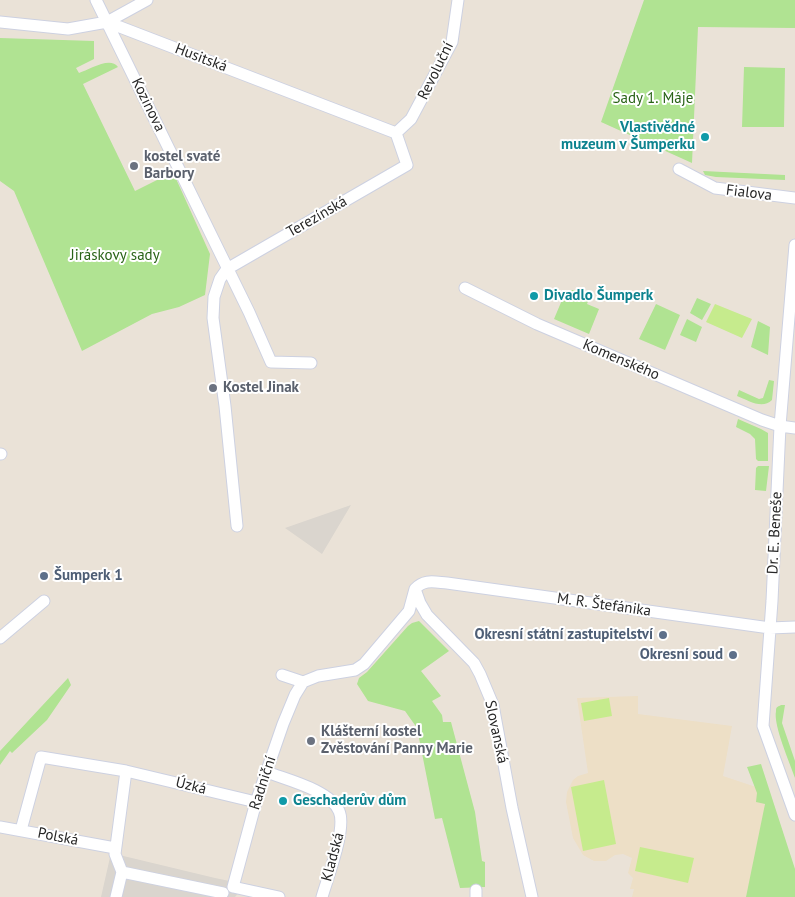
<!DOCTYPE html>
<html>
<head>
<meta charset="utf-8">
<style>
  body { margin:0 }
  canvas { display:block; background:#eae2d7 }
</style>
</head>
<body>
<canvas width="795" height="897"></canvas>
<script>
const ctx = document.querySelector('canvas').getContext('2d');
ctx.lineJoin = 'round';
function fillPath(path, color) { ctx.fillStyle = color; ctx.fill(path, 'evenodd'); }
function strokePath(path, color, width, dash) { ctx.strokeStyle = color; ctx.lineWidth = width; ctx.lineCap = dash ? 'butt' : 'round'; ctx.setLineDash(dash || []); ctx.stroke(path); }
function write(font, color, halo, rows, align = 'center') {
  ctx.font = font + ' "PT Sans",sans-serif'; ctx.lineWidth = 4; ctx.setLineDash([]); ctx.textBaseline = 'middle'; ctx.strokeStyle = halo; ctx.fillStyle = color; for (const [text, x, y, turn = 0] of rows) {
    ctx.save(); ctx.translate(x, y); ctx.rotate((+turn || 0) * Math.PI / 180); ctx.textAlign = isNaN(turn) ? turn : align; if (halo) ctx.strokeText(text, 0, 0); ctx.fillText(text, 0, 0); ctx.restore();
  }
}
fillPath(new Path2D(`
  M638,696V714L732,726L723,776L762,789L766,814L746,897H632L634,889H630L633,878L628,873L632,858L623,854L615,855L606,861H594L583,855L573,838L566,802L567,792L573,780L578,776L588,773L577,698Z`), '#eddfc6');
fillPath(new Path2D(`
  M644,0H795V28L698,27L692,163L601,122Z
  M0,38L94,41V59L76,68L79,73C89,70 110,56 118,67L83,84L135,191L173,172L210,254L205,295L179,307L152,314L82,351L14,191L0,181Z
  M744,67L785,68L784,127H742Z
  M703,171L785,175V180L716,177L705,175Z
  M571,290H578L591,294L587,304L599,309L589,334L554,319L562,300Z
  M697,298L711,304L702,320L690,313Z
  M656,304L680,315L665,350L639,339Z
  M687,319L702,327L696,342L680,335Z
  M758,321L770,327L768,355L751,347Z
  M769,380L774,381L772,400C762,410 748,400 737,396L739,390L759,399L763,398Z
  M738,419L761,429L768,433V461H758L756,459L755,439L750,434L736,427Z
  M758,466H769L766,491L755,490L756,468Z
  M419,621L449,651L421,671L441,696L432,701L442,715L443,722H451L475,812L482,861L485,862V887L460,888L442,818L435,819L417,728L405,711L368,701L357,684L359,678L367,672L408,626L412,623Z
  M68,678L71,685L47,720L12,753L10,751L0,765V751Z
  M781,705H785L782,723L795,761V778C790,763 773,725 776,711C776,706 778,707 781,705Z
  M761,764L795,869V897H746L765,804L756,802L757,793L747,767Z`), '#b0e392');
fillPath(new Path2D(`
  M715,304L752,319L742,338L706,322Z
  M609,698L612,716L584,721L581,703Z
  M604,780L616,844L583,851L571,787Z
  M640,847L694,858L688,883L635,871Z`), '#c6eb8d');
fillPath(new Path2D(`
  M351,505L322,554L285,528Z
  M111,853L215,878L244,884L242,889L235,897H101Z`), '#dad5ce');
const minor = new Path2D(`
  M96,0L249,312L271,362L311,363
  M0,22L68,29L107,22L396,133
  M107,22L147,0
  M396,133L411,119L452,42L458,0
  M679,169L715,188L795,198
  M795,245L780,426L772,601L763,726L795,815
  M465,288L537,324L762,420L780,426L795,428
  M0,454H1
  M237,526L225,406L213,318L214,297L220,279L227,269L407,165L396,133
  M415,589C424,579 434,582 447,583L770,628L795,627
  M415,589L420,603L427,615L474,663L480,674L493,705L512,808L532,897
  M0,638L44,601
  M282,675L303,682
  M267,772C287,780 330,790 339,811C347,828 327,879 322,897
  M0,827L115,848
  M21,830L41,757L126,771L256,802
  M122,872L115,854L126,771
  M233,887L256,802L283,724L295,695L303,682L318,676L355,670L364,664L409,611L415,589
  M233,887L279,897
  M476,890V897
  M116,897L122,872L223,893`);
strokePath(minor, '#cdd1e1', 13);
strokePath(minor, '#fff', 11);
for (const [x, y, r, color] of [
  [705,137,5,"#0f9aa8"],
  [134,166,5,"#6b7280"],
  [534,296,5,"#0f9aa8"],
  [213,388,5,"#6b7280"],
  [44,576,5,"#5c6f8a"],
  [663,635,5,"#5c6f8a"],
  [733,655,5,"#5c6f8a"],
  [311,741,5,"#6b7280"],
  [283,801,5,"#0f9aa8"]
]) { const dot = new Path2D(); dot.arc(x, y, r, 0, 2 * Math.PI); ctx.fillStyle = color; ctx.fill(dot); strokePath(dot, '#fff', 2); }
write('15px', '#272727', '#fff', [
  ["Husitská",201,58,21],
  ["Revoluční",436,71,-64],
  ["Kozinova",148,105,64],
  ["Fialova",749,193,7],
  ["Terezínská",317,217,-30],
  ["Komenského",621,360,23],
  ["Dr. E. Beneše",775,533,-87],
  ["M. R. Štefánika",604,605,8],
  ["Slovanská",496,732,78],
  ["Radniční",263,783,-72],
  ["Úzká",191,786,14],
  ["Polská",58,837,11],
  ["Kladská",333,857,-75]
]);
write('15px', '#296317', '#fff', [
  ["Sady 1. Máje",653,99],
  ["Jiráskovy sady",115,256]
]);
write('bold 15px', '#0d838f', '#fff', [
  ["Vlastivědné",695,128,"right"],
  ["muzeum v Šumperku",695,145,"right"],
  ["Divadlo Šumperk",544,296],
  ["Geschaderův dům",293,801]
], 'left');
write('bold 15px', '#5b616d', '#fff', [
  ["kostel svaté",144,157],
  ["Barbory",144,174],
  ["Kostel Jinak",223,388],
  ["Klášterní kostel",321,732],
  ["Zvěstování Panny Marie",321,749]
], 'left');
write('bold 15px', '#4e5e75', '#fff', [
  ["Šumperk 1",54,576,"left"],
  ["Okresní státní zastupitelství",653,635],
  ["Okresní soud",723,655]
], 'right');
</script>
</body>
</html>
